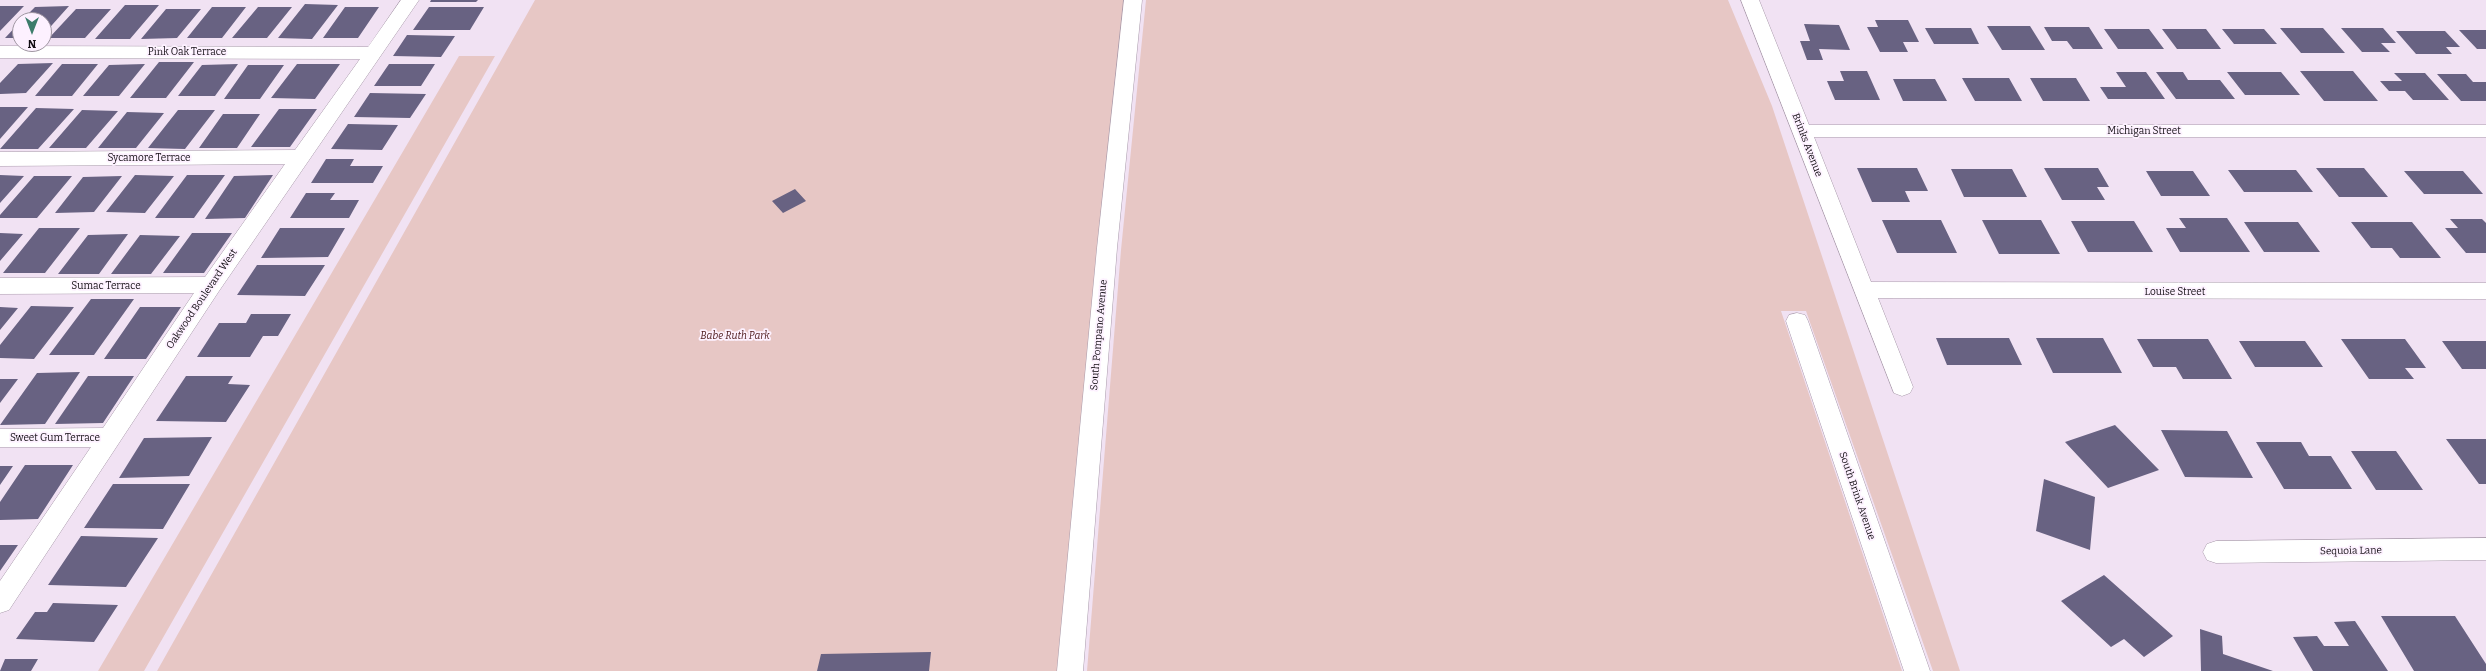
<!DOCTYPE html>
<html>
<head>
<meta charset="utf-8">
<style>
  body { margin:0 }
  #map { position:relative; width:2486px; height:671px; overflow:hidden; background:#f1e2f3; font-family:Bitter,serif }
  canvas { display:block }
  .north { position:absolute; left:12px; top:12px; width:40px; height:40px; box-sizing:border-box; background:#fdf1ff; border:1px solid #9f96a1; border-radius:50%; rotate:180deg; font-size:11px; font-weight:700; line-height:16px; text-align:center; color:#120d13 }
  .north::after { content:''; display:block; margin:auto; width:14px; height:18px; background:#3c7c6b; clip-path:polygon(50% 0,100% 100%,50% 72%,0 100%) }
</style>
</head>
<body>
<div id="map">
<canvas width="2486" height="671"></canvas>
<div class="north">N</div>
</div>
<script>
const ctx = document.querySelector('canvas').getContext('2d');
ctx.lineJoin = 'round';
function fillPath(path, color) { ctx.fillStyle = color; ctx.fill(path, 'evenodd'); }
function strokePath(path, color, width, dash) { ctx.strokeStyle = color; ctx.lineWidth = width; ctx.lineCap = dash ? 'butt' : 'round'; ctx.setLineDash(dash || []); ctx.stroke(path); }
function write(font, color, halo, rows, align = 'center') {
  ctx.font = font + ' Bitter,serif'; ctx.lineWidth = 3.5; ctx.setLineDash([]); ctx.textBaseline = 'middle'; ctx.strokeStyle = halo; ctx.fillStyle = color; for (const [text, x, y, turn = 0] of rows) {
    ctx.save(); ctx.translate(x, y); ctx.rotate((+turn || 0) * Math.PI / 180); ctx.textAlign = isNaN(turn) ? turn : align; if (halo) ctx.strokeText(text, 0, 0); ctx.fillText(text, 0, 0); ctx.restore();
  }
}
fillPath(new Path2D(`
  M535,0H1133L1070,671H157Z
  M1146,0H1728L1772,106L1960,671H1933L1806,311H1781L1902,671H1087L1121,250Z
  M459,56H495L144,671H98Z`), '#e7c7c5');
fillPath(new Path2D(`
  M431,0H478L476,2H430Z
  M305,4L338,5L312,39L278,38Z
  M125,5H159L130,39H95Z
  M0,6H24L0,31Z
  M69,6L44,34V20H22L35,7Z
  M212,7H246L222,38H187Z
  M258,7H292L267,38H232Z
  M345,7H379L358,38H323Z
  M429,7H484L470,30H413Z
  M76,9H111L85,38H49Z
  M166,9H201L177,38L141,39Z
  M1875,20H1908L1919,42H1903L1908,52H1880L1867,27H1878Z
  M20,22V38H5Z
  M1804,24L1839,25L1850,50L1819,49L1823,60H1807L1800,41H1810Z
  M1987,26H2030L2045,50H2002Z
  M2044,27H2089L2103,49H2073L2067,41H2052Z
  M1925,28H1971L1979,44H1934Z
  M2280,28H2323L2345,53H2301Z
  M2341,28H2383L2396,43H2381L2390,52H2362Z
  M2104,29H2149L2164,49H2118Z
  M2162,29H2206L2221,49H2177Z
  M2222,29H2264L2277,44H2234Z
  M2459,30H2486V49H2477Z
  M2396,31H2445L2460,47H2446L2452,54H2416Z
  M407,35L455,36L441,57L393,56Z
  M159,62H194L166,98H130Z
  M53,63L26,93L0,94V83L18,64Z
  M62,64H98L72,96H35Z
  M145,64L119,96H83L109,65Z
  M238,64L215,96H178L202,65Z
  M297,64H340L315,99L271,98Z
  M389,64H435L421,86H374Z
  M248,65H284L260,99H224Z
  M1840,71H1867L1880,100H1835L1827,81H1844Z
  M2300,71H2353L2378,101H2324Z
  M2116,72H2146L2165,99H2108L2100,87H2126Z
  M2156,72H2183L2188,80H2220L2235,99H2176Z
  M2227,72H2281L2300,95H2245Z
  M2394,73H2425L2449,100H2413L2405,91H2389L2380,81H2402Z
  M2437,74H2466L2473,82H2486V101H2461Z
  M1962,78H2009L2022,101H1975Z
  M2030,78H2076L2090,101H2043Z
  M1893,79H1935L1947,101H1903Z
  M370,93L426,94L410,118L354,117Z
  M0,107H28L0,139Z
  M36,108L74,109L38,149H0Z
  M279,109H317L290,147H251Z
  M82,110L118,111L86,148H49Z
  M178,110H215L185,149L148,148Z
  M127,112L164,113L136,148H98Z
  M223,114H260L237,148H199Z
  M348,124L398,125L382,150L331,149Z
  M326,159H354L350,166H383L373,183H311Z
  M1857,168H1917L1928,191H1905L1910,202H1872Z
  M2044,168H2098L2109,187H2097L2105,200H2062Z
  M2316,168H2364L2388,197H2339Z
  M1951,169H2012L2027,197H1964Z
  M2228,170H2296L2313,192H2244Z
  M2146,171H2193L2210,196H2161Z
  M2404,171H2463L2483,194H2424Z
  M0,175L24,176L0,203Z
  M135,175L174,176L145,213L106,212Z
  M187,175H225L194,218H155Z
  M273,175L245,218L205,219L234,176Z
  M34,176H72L37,218H0V215Z
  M122,176L94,212L55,213L83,177Z
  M795,189L806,201L783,213L772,201Z
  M306,193H335L330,200H359L349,218H290Z
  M2179,218H2227L2250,252H2180L2166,228H2186Z
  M2450,219H2482L2486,223V253H2466L2445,228H2458Z
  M1882,220H1941L1957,253H1897Z
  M1982,220H2041L2060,254H1999Z
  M2071,221H2134L2153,252H2088Z
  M2244,222H2298L2320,252H2264Z
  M2351,222H2412L2441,258H2400L2392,248H2371Z
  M39,228H80L45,273H3Z
  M280,228H345L328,257L261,258Z
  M0,233L23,234L0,261Z
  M192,233H232L204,273H163Z
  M128,234L99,274H58L88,235Z
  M140,235L180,236L151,274H111Z
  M257,265H325L305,296L237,295Z
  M91,299H134L94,355H49Z
  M31,306L74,307L34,359L0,358V345Z
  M0,307L18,308L0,330Z
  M140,307H181L146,359H104Z
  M251,314H291L278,336H263L250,357H197L219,323H246Z
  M1936,338H2009L2022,365H1947Z
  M2036,338H2103L2122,373H2053Z
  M2137,339H2208L2232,379H2183L2176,367H2153Z
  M2341,339H2405L2426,368H2405L2414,379H2369Z
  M2239,341H2305L2323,367H2255Z
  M2442,341H2486V369H2462Z
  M80,372L45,424L0,425L37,373Z
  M88,376H134L103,423L55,424Z
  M186,376H233L228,384L250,385L226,422L156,421Z
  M0,379H18L0,403Z
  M2115,425L2159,470L2108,488L2065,442Z
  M2161,430L2227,431L2253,478L2185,477Z
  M212,437L189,476L119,478L144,438Z
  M2446,439H2486V484H2479Z
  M2256,442H2301L2309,456H2331L2352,489H2284Z
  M2351,451H2396L2423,490H2376Z
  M25,465H73L38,519L0,520V502Z
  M0,466H13L0,485Z
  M2044,479L2095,497L2090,550L2036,531Z
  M113,484H190L163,529L84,528Z
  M81,536L158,538L126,587L48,585Z
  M0,545H18L0,571Z
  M2104,575L2173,636L2144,657L2124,639L2111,647L2061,601Z
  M53,603L118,605L94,642L16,639L35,612H47Z
  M2381,616H2455L2486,664V671H2414Z
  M2355,621L2388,671H2313L2293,637L2317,636L2324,646H2349L2334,622Z
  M2200,629L2222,636L2223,654L2273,671H2201Z
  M931,652L929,671H817L821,654Z
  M5,659H38L31,671H0Z`), '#686282');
const minor = new Path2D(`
  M401,0H419L219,291L9,610L0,613V581L91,447H0V429L103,428L194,293L0,294V278L205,277L285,164L0,166V152L295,150L360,59L0,58V46L368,47Z
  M1124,0H1142L1117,248L1083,671H1057L1097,248Z
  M1741,0H1759L1809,125H2486V137H1814L1871,282L2486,283V299L1878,298L1913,387L1910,393L1902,396L1894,393Z
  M1797,313L1805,315L1808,321L1930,671H1904L1786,321L1789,315Z
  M2486,538V560L2216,563L2207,560L2203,552L2207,544L2216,541Z`);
strokePath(minor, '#a89aaa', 1);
fillPath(minor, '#fff');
write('10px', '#120d13', '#fdf1ff', [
  ["Pink Oak Terrace",187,52],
  ["Michigan Street",2144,131],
  ["Brinks Avenue",1807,145,69],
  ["Sycamore Terrace",149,158],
  ["Sumac Terrace",106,286],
  ["Louise Street",2175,292],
  ["Oakwood Boulevard West",202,299,-56],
  ["South Pompano Avenue",1099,335,-85],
  ["Sweet Gum Terrace",55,438],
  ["South Brink Avenue",1857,496,71],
  ["Sequoia Lane",2351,551,-1]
]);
write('italic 10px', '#4a1517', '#fdf1ff', [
  ["Babe Ruth Park",735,336]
]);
</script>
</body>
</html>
